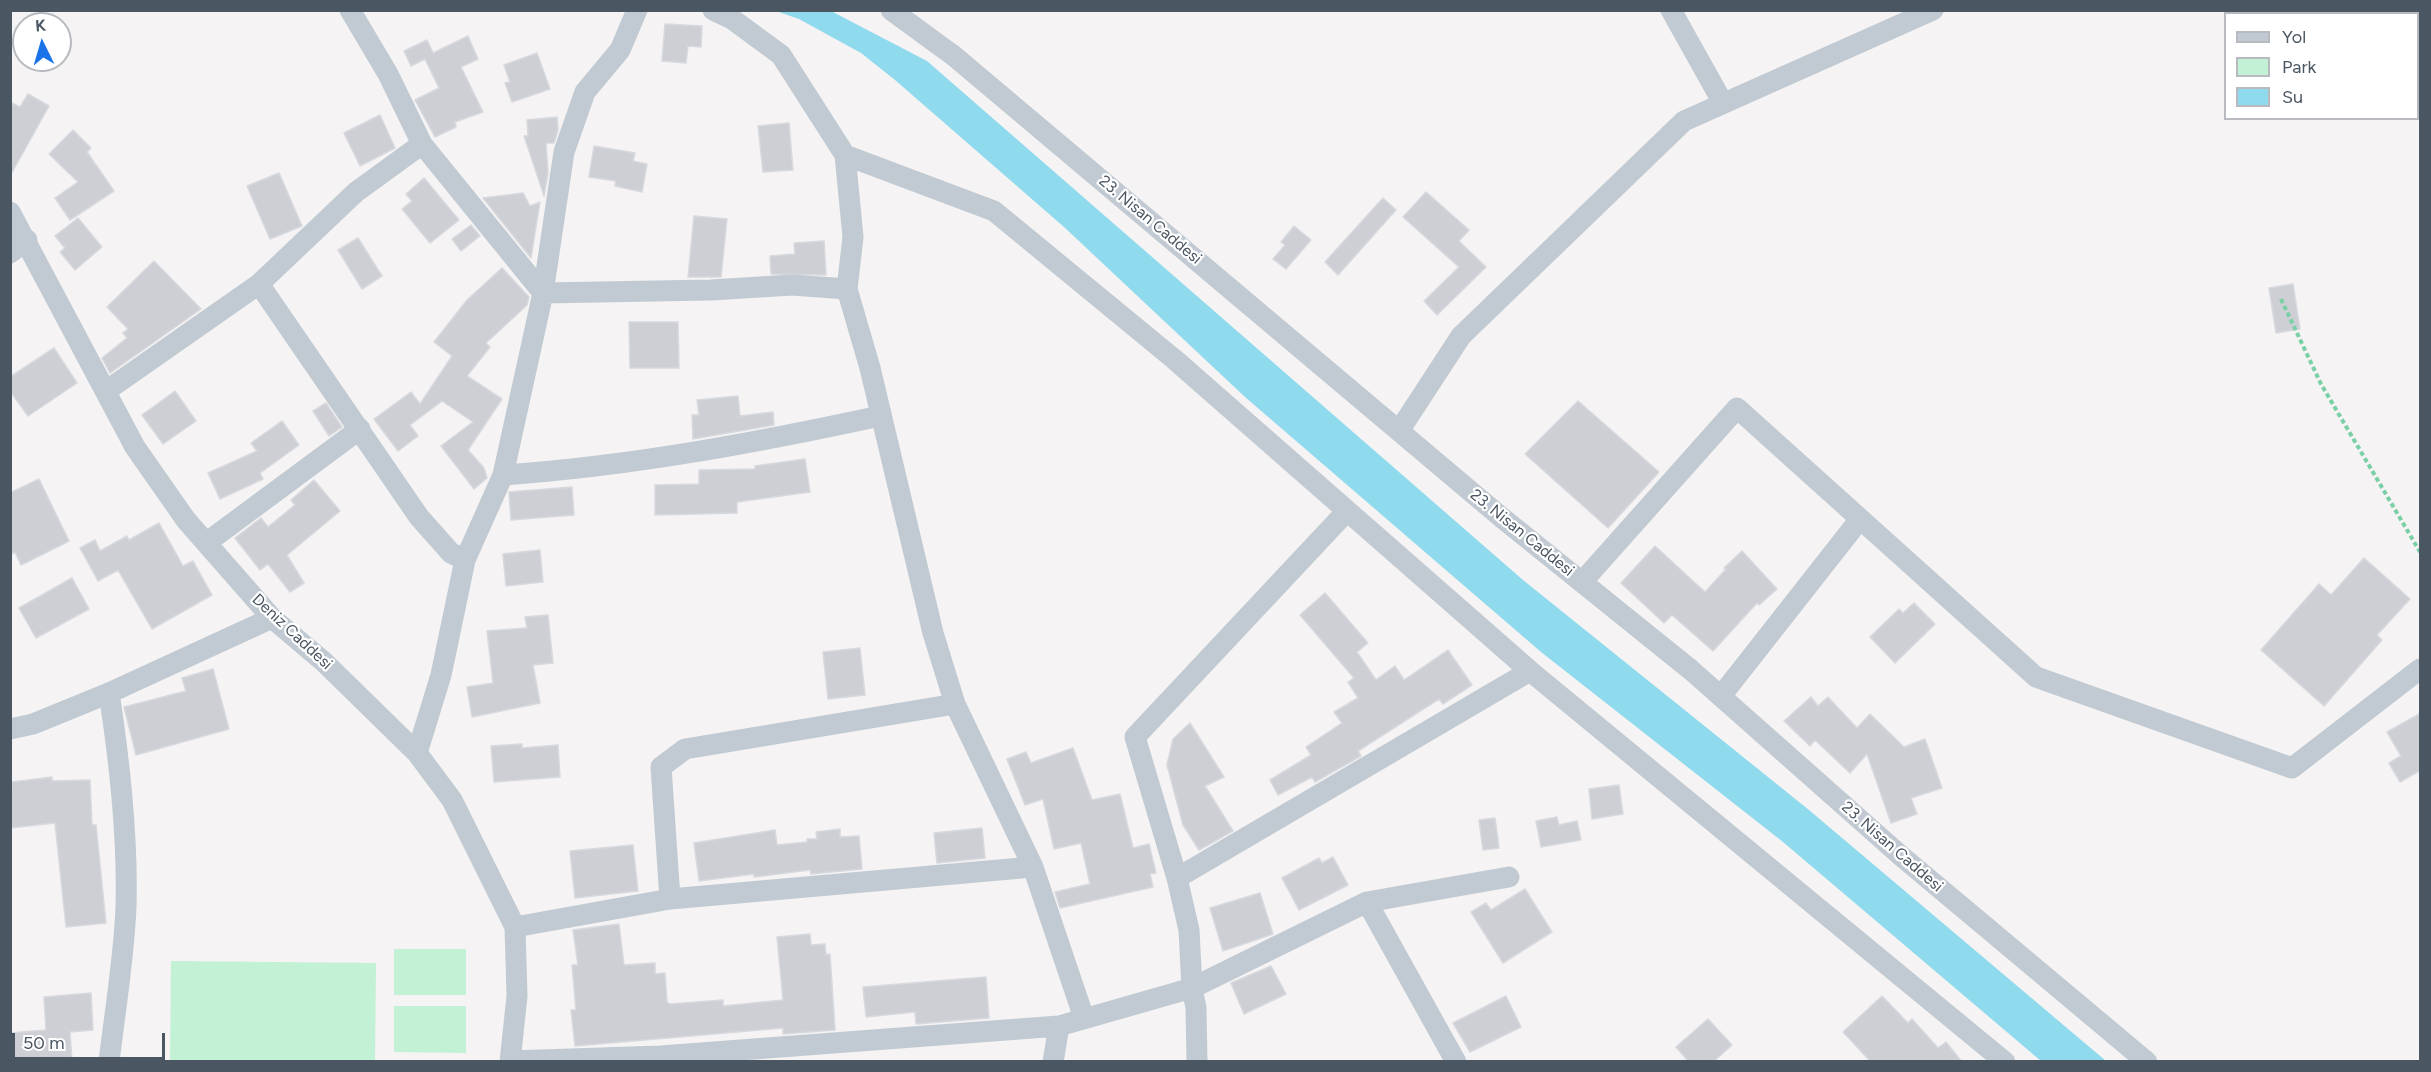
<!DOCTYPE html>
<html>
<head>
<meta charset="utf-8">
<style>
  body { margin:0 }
  #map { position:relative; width:2431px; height:1072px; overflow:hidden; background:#f5f3f3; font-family:Figtree,sans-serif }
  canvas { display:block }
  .frame { position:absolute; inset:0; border:12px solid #4a5661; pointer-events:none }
  .legend { position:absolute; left:2224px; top:12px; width:195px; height:108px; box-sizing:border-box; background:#fff; border:2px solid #b7bbc0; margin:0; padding:8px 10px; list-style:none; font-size:18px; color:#4a5661 }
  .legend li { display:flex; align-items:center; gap:12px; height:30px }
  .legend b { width:30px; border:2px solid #b7bbc0 }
  .north { position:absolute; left:12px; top:12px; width:60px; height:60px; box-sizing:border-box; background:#fff; border:2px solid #b7bbc0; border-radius:50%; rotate:355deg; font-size:16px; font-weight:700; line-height:24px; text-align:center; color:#4a5661 }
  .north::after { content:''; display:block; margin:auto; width:21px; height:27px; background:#1a73e8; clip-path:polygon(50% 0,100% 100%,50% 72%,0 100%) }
  .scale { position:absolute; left:12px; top:1033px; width:153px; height:27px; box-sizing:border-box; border:3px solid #4a5661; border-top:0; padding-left:8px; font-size:18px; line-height:21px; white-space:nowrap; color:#4a5661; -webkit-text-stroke:4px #fff; paint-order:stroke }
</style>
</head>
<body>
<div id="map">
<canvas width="2431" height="1072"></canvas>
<div class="frame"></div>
<ul class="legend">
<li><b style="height:8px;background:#c1cad2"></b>Yol</li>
<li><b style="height:16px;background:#c3f1d5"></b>Park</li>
<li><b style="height:16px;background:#90daee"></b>Su</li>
</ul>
<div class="north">K</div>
<div class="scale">50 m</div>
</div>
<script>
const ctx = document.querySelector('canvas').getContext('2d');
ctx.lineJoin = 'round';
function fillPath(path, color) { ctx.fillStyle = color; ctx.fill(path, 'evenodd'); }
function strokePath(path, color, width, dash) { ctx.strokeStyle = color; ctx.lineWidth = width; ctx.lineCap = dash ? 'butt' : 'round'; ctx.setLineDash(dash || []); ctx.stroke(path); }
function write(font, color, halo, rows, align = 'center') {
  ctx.font = font + ' Figtree,sans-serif'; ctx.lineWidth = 4.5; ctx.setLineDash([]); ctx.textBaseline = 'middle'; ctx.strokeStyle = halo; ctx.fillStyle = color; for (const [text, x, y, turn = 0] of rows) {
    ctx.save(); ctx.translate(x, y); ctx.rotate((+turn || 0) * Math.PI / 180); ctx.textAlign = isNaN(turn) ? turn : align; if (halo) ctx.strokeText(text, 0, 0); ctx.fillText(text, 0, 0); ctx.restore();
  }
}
fillPath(new Path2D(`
  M394,949H466V995H394Z
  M171,961L376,963L375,1061H170Z
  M394,1006H466V1053L394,1052Z`), '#c3f1d5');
fillPath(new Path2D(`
  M776,11H831L927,61L1523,580L1809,810L2106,1061H2041L1783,842L1541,652L1245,397L1064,227L895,80L861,53L799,19Z`), '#90daee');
const building = new Path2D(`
  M665,24L702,26L701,47L688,46L686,63L662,61Z
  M468,36L478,59L461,67L483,112L455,122L456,127L435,137L415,100L439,88L425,59L411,66L404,51L427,40L433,53Z
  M537,53L550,89L512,102L505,83L510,82L504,65Z
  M28,94L49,106L10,176V102L20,107Z
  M380,115L395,148L360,166L344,133Z
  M557,117L558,130L554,143H546L548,173L544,196L524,136H528L527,120Z
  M789,123L793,170L763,172L758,126Z
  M73,130L91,148L87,152L114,191L70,220L55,198L78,182L49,154Z
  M594,146L635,153L633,161L647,164L642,192L615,186L616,181L589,177Z
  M279,173L302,226L270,239L247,186Z
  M424,178L459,220L430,243L402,209L412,201L406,194Z
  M1426,192L1469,230L1459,241L1486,267L1437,315L1424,301L1459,267L1403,217Z
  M523,193L530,206L540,202L531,258L483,198Z
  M1383,198L1396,210L1338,275L1325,262Z
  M694,216L727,219L721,277H688Z
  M78,218L102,247L75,270L60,252L65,248L55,236Z
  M471,225L480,236L461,251L452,239Z
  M1294,226L1311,240L1286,269L1273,259L1285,245L1281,242Z
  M358,238L382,276L362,289L338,250Z
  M824,241L826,275L771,274L770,256L795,254L794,243Z
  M154,261L201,309L110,373L102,358L127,338L123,333L128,329L107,307Z
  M502,268L529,297L527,305L486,343L490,347L467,376L502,399L468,450L484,468L487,478L474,489L441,446L473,422L442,401L410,425L418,436L398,451L374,419L411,392L420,404L452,356L434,342L467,300Z
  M2293,284L2300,329L2276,333L2269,288Z
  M629,322H678L679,368H630Z
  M54,348L77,383L28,416L10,391V377Z
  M175,391L196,421L163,444L142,415Z
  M738,396L740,416L773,412L774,425L693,439L692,415H699L697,400Z
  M1578,401L1659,472L1608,528L1525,454Z
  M326,403L342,427L329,436L313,411Z
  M282,421L299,445L260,473L263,479L220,499L208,473L257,451L251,443Z
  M805,459L810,492L737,502V513L655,515V485L699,484V470L755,469V466Z
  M39,479L69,541L21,565L15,552L10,555V493Z
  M314,480L340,511L287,555L304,583L290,592L268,564L260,570L235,538L261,518L268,527L295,505L291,500Z
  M572,487L574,515L511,520L509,492Z
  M159,523L183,566L193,561L212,595L152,629L118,570L98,581L80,548L95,540L100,551L127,536L129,540Z
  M1655,546L1705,592L1726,569L1724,568L1742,551L1777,589L1759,605L1757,603L1713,651L1672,615L1664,623L1621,583Z
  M540,550L543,582L506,586L503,554Z
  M2364,558L2410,599L2377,635L2382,640L2324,706L2261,650L2319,584L2331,595Z
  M72,578L89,609L36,638L19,608Z
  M1325,593L1368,643L1357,652L1376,680L1395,666L1404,680L1448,650L1472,685L1443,704L1439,699L1358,751L1361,756L1315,782L1312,777L1278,795L1270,780L1311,755L1306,747L1342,723L1334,712L1358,698L1348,682L1354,678L1300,615Z
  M1914,603L1935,624L1895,663L1870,637L1899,609L1903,613Z
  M548,615L553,663L533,665L540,703L472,717L467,687L493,683L487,631L527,628L525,617Z
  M860,648L865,695L828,699L823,652Z
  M213,669L229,729L136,755L124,707L186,691L182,678Z
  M1811,697L1818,706L1828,697L1857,728L1870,714L1904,747L1925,739L1942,788L1911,798L1917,814L1891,823L1867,754L1850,773L1815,740L1810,746L1784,721Z
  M2421,713V770L2400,782L2389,763L2401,756L2387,732Z
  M1190,723L1224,777L1205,786L1233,831L1199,850L1183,825L1167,765L1173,739Z
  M522,744V748L558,745L560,777L494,782L491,746Z
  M1073,748L1092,800L1120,794L1133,848L1149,844L1156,873L1150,874L1153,887L1060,908L1055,892L1090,884L1081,843L1054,849L1043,799L1025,805L1007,759L1026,752L1031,763Z
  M52,777V781L90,780L92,825H96L106,923L66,927L55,823L10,828L12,782Z
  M1619,785L1623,814L1592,819L1589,789Z
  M1557,817L1559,825L1577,821L1581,840L1541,847L1536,821Z
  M1495,818L1499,848L1483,850L1479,820Z
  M982,828L985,858L937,863L934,833Z
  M840,829V837L859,836L862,869L811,874L810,870L754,877V874L699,881L694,843L775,830L777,845L807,842V839H817L816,832Z
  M633,845L638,891L575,898L570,851Z
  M1333,857L1348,885L1299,910L1282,878L1319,858L1322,863Z
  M1525,889L1552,932L1503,963L1471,912L1486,903L1491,910Z
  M1260,893L1273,934L1223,951L1210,908Z
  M619,924L624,965L655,963V974L665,973L667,1002L670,1004L723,1000V1006L783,1000L777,937L810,934L811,945L825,944L826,955L830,954L835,1030L783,1034V1028L575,1046L571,1010H576L572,965H578L573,930Z
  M1271,966L1286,994L1244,1014L1231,983Z
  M986,977L989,1018L916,1024L915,1012L866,1017L863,987Z
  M91,993L93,1030L70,1032L72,1062H15L14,1055H10V1033L46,1030L44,997Z
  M1506,996L1521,1027L1470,1052L1453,1023Z
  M1882,996L1908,1023L1912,1019L1938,1048L1946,1042L1962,1062H1871L1843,1032Z
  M1708,1019L1732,1045L1713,1062H1689L1676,1047Z`);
fillPath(building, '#cdcfd5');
strokePath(building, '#d7d9de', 1.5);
strokePath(new Path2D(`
  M2281,299L2321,384L2420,552`), '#7ad0a6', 4, [4.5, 3]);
strokePath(new Path2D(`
  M350,10L388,74L422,144L543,293L711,290L792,285L847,289
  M713,10L732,19L781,55L845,155L853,237L847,289L870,368L933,633L955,704L1033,867L1084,1018
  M891,10L954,56L1501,517L1691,670L1900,855L2147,1062
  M1671,10L1723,103
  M845,155L994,211L1174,359L1530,671L2005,1062
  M10,212L135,447L186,520L272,618L324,662L417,753L452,800L515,927L517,996L510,1062
  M10,253L27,240
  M259,284L419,517L451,553L465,560
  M106,391L259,284L356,192L422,144
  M1399,431L1461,336L1684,121L1933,10
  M503,475C631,466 755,443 880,416
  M206,543L360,429
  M1582,582L1737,408L2036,677L2292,768L2420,669
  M109,693C120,764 128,835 126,907C124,958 115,1011 109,1062
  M1721,696L1860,519
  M10,729L33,724L109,693L272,618
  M417,753L441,675L465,560L503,475L543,293L564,152L585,92L620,50L637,10
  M1177,878L1135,737L1347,511
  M670,899L661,767L685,749L955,704
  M1367,902L1509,877
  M515,927L670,899L1033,867
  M510,1061L661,1056L1059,1026L1192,988L1367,902L1456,1062
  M1053,1062L1059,1026
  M1197,1062L1196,1008L1192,988L1189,930L1177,878L1530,671`), '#c1cad2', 21);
write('16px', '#4a5661', '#fff', [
  ["23. Nisan Caddesi",1150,220,40],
  ["23. Nisan Caddesi",1522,533,39],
  ["Deniz Caddesi",292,632,43],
  ["23. Nisan Caddesi",1892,847,41]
]);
</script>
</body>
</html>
